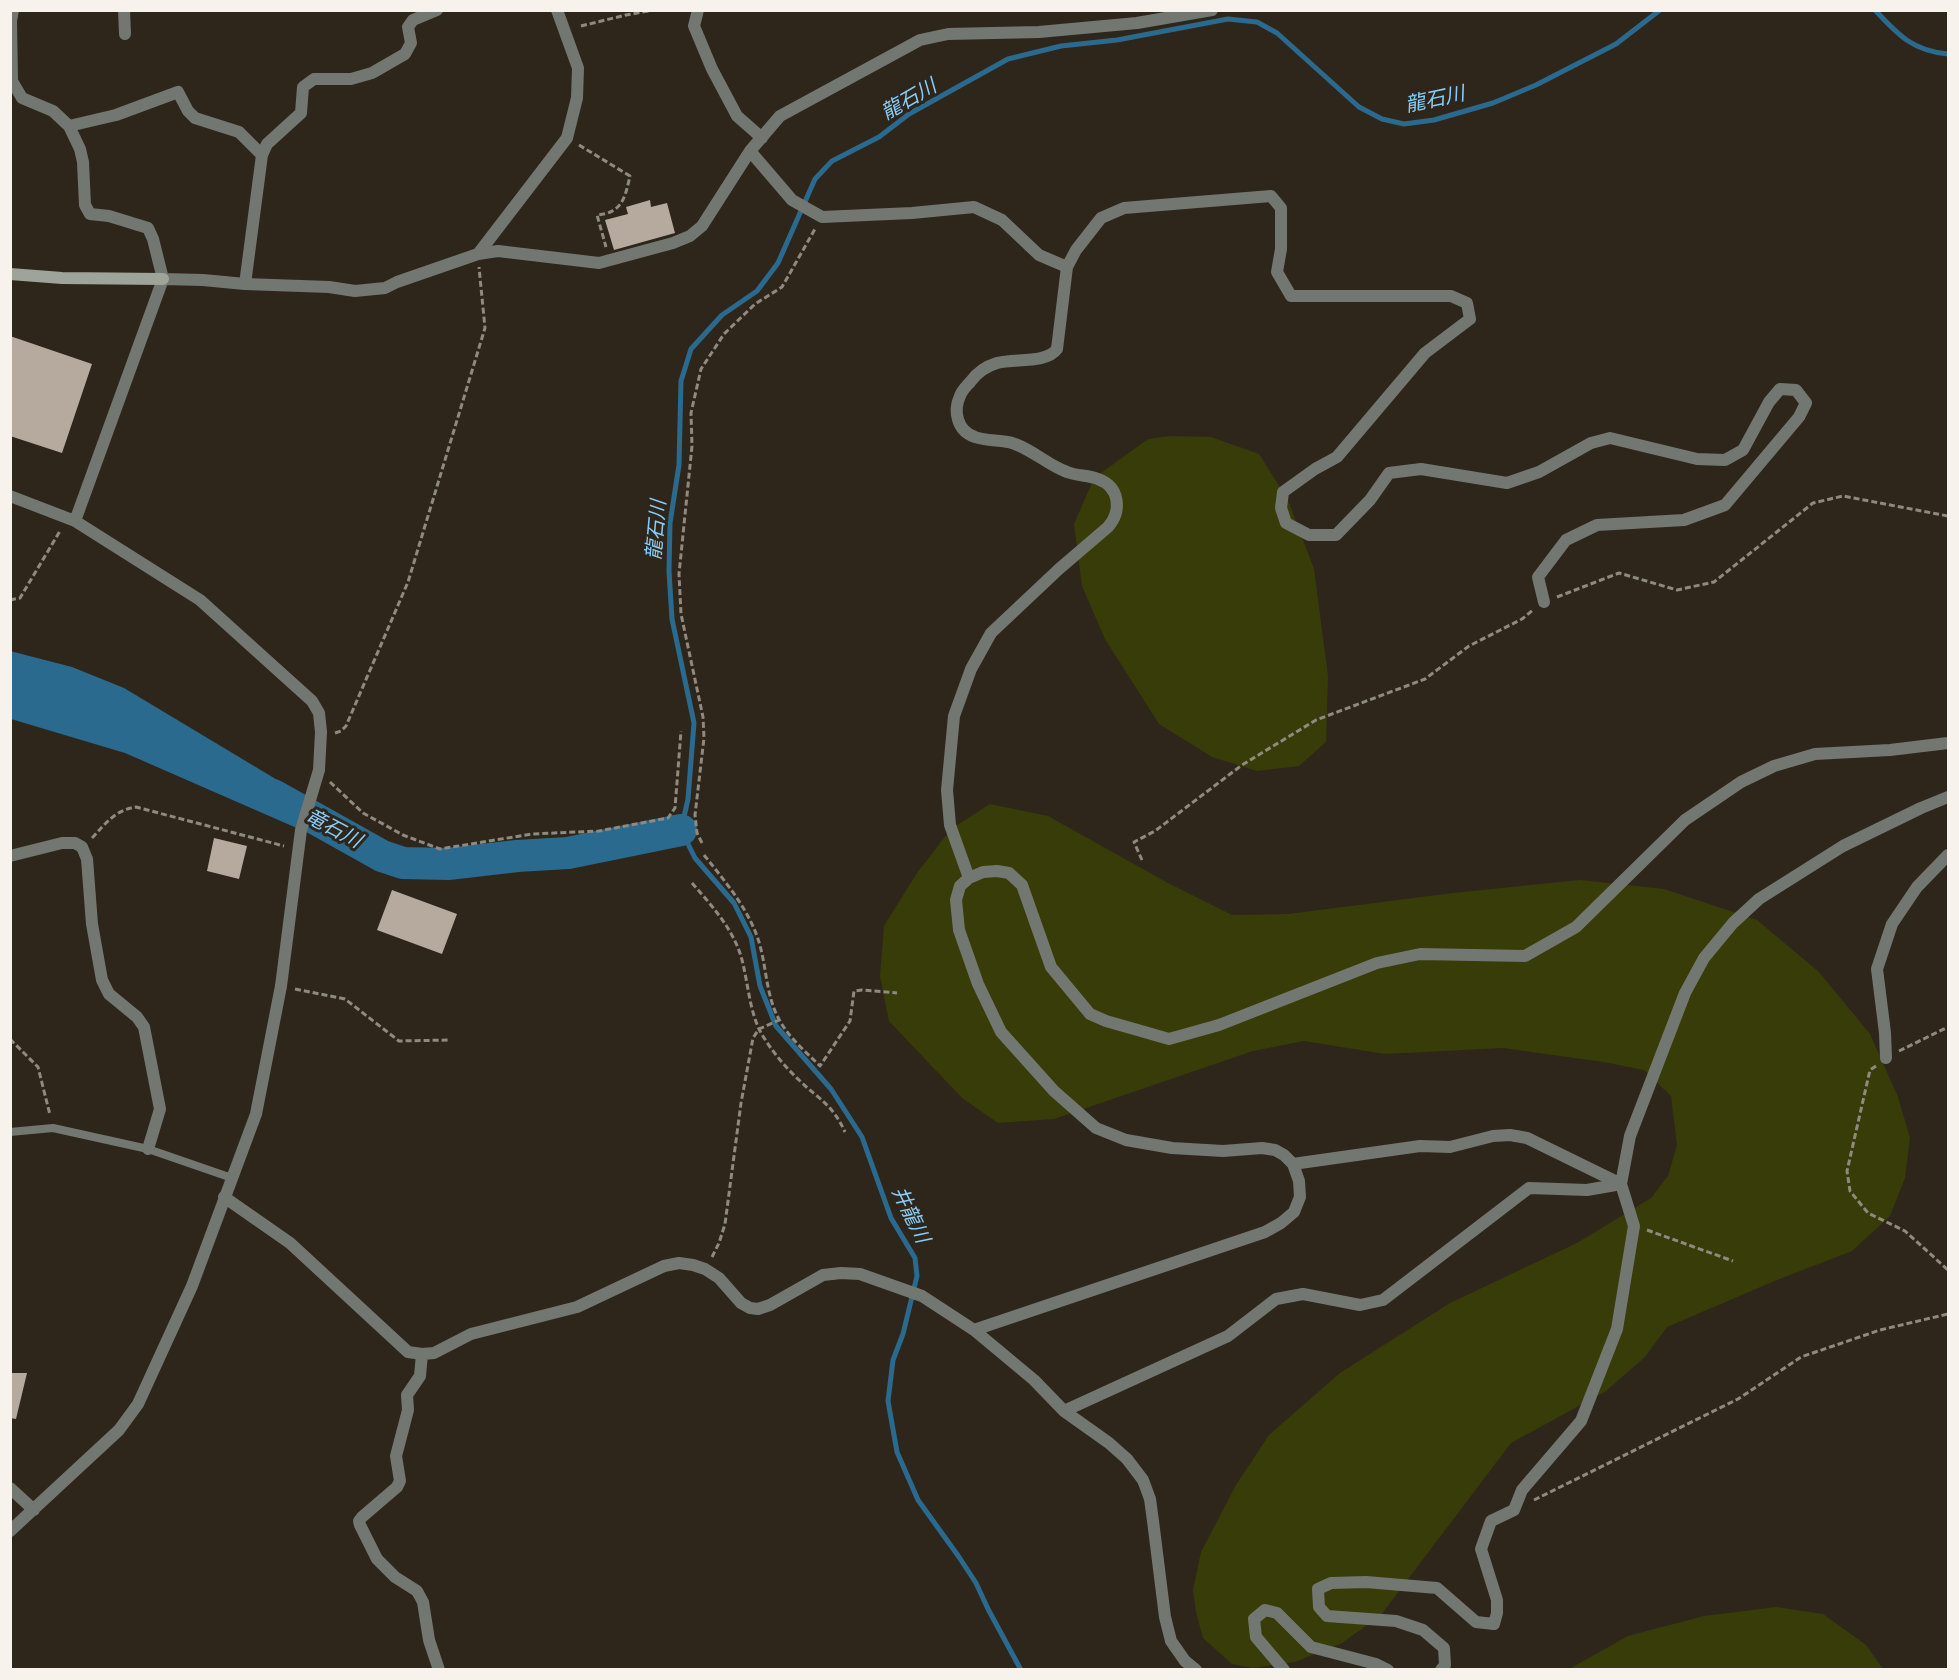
<!DOCTYPE html>
<html>
<head>
<meta charset="utf-8">
<style>
  body { margin:0 }
  #map { position:relative; width:1959px; height:1680px; overflow:hidden; background:#2e261b; font-family:"PT Sans Narrow",sans-serif }
  canvas { display:block }
  .frame { position:absolute; inset:0; border:12px solid #f7f2eb; pointer-events:none }
</style>
</head>
<body>
<div id="map">
<canvas width="1959" height="1680"></canvas>
<div class="frame"></div>
</div>
<script>
const ctx = document.querySelector('canvas').getContext('2d');
ctx.lineJoin = 'round';
function fillPath(path, color) { ctx.fillStyle = color; ctx.fill(path, 'evenodd'); }
function strokePath(path, color, width, dash) { ctx.strokeStyle = color; ctx.lineWidth = width; ctx.lineCap = dash ? 'butt' : 'round'; ctx.setLineDash(dash || []); ctx.stroke(path); }
function write(font, color, halo, rows, align = 'center') {
  ctx.font = font + ' "PT Sans Narrow","Noto Sans JP",sans-serif'; ctx.lineWidth = 6; ctx.setLineDash([]); ctx.textBaseline = 'middle'; ctx.strokeStyle = halo; ctx.fillStyle = color; for (const [text, x, y, turn = 0] of rows) {
    ctx.save(); ctx.translate(x, y); ctx.rotate((+turn || 0) * Math.PI / 180); ctx.textAlign = isNaN(turn) ? turn : align; if (halo) ctx.strokeText(text, 0, 0); ctx.fillText(text, 0, 0); ctx.restore();
  }
}
fillPath(new Path2D(`
  M1171,436L1211,437L1259,454L1288,500L1314,569L1328,676L1326,742L1299,766L1257,771L1212,757L1159,724L1105,639L1082,586L1074,524L1094,478L1148,439Z
  M990,804L1048,816L1168,883L1232,915L1288,914L1453,893L1580,880L1664,889L1757,920L1819,972L1870,1034L1898,1097L1910,1138L1905,1178L1890,1216L1852,1251L1777,1280L1667,1327L1645,1357L1606,1391L1511,1443L1381,1615L1342,1643L1295,1662L1253,1668L1232,1664L1203,1638L1196,1612L1193,1590L1201,1552L1236,1485L1269,1435L1340,1373L1450,1303L1577,1243L1651,1198L1668,1176L1677,1145L1671,1096L1644,1070L1603,1062L1503,1048L1385,1054L1304,1041L1253,1051L1054,1119L998,1123L962,1098L889,1021L880,976L884,926L917,873L951,829Z
  M1776,1607L1823,1614L1866,1645L1883,1669H1569L1628,1636L1704,1616Z`), '#383c08');
fillPath(new Path2D(`
  M10,651L72,667L124,688L309,799L299,829L125,753L11,719Z`), '#2b6a8f');
strokePath(new Path2D(`
  M1875,10C1898,35 1913,51 1948,54
  M1021,1670L988,1609L976,1583L959,1557L918,1500L897,1452L888,1401L893,1360L903,1334L917,1276L915,1258L891,1218L862,1137L831,1089L776,1026L760,986L751,937L734,903L695,858L681,830L688,799L694,723L672,619L669,571L670,523L679,465L681,381L691,349L722,315L757,291L778,263L815,179L832,161L879,137L909,114L1008,59L1061,46L1117,40L1228,19L1257,22L1277,33L1359,107L1382,119L1404,124L1434,120L1493,103L1536,85L1616,44L1660,10`), '#2b6a8f', 5);
strokePath(new Path2D(`
  M273,795L382,856L403,863L448,864L517,856L568,853L681,830`), '#2b6a8f', 32);
fillPath(new Path2D(`
  M650,200L651,207L667,203L675,233L614,250L605,220L628,214L626,207Z
  M10,336L92,364L62,453L10,436Z
  M214,838L247,846L239,879L207,871Z
  M392,890L457,914L442,954L377,930Z
  M10,1373H27L16,1419L10,1418Z`), '#b5aa9d');
strokePath(new Path2D(`
  M581,26L626,15L654,10
  M579,145L630,176C625,198 622,213 597,215L606,247
  M1557,597L1619,573L1677,590L1714,582L1813,503L1843,496L1948,516
  M10,600L20,598L60,531
  M335,733L341,731L346,726L408,582L485,328L479,267
  M330,782L363,813L403,835L440,849L532,834L599,831L668,818L675,808L681,731
  M92,838C106,823 115,810 136,807L284,846
  M702,843L697,833L695,815L704,738L703,717L681,614L679,574L692,446L691,413L701,369L724,334L755,304L782,287L815,229
  M704,855C724,880 746,906 757,936C767,963 765,996 780,1021C790,1039 806,1052 820,1066L850,1021L854,991L862,990L897,993
  M1142,860L1134,842L1155,831L1242,765L1316,720L1425,679L1469,646L1522,619L1533,610
  M692,883C713,907 736,932 743,964C748,985 750,1011 760,1031C770,1049 785,1067 800,1081C821,1101 832,1104 845,1132
  M295,989L345,999L399,1041L449,1040
  M10,1039L38,1067L50,1115
  M1899,1051L1948,1027
  M1876,1066L1870,1070L1847,1171L1850,1191L1868,1213L1905,1231L1948,1270
  M1647,1230L1733,1261
  M712,1257L719,1243L725,1224L741,1103L753,1038L759,1029L779,1020
  M1534,1500L1738,1399L1801,1357L1880,1330L1948,1314`), '#8f8980', 3, [6, 3]);
strokePath(new Path2D(`
  M10,1132L53,1128L148,1149L232,1178`), '#737771', 8);
strokePath(new Path2D(`
  M13,10L11,21L12,81L22,98L53,111L69,126L80,149L83,162L85,205L90,214L109,216L148,228L153,239L163,279
  M124,10L125,34
  M698,10L694,26L712,69L737,116L762,138
  M69,126L116,115L178,92L188,111L195,118L239,132L262,155
  M750,151L792,200L822,217L912,213L974,207L1002,220L1039,255L1067,267L1076,250L1101,218L1124,208L1271,196L1281,208V249L1277,272L1291,296H1451L1467,303L1470,319L1425,353L1337,457L1315,469L1283,492L1281,508L1286,523L1309,535H1336L1370,500L1389,473L1421,469L1507,483L1539,472L1591,443L1610,438L1697,459L1725,460L1743,450L1769,402L1780,389L1796,390L1806,403L1799,417L1725,505L1684,520L1597,525L1566,540L1538,577L1544,602
  M478,254L567,138L577,98L578,68L557,10
  M245,284L262,155L267,144L301,113L303,87L314,79H351L372,73L405,54L411,43L408,27L413,20L437,10
  M10,496L75,521L200,600L312,701L319,713L321,732L319,770L301,830L281,986L256,1114L192,1286L138,1404L119,1430L10,1531
  M75,521L163,279L203,280L245,284L329,287L355,291L385,288L397,282L478,254L498,251L599,263L673,243L690,236L702,226L750,151L780,116L920,40L948,34L1039,32L1137,23L1212,10
  M10,856L62,843H75L82,847L87,859L92,924L102,980L109,994L137,1017L144,1027L160,1109L148,1149
  M969,878L950,825L947,790L954,716L971,669L991,633L1059,569L1108,527C1122,511 1120,487 1098,479C1088,475 1077,476 1067,472C1048,465 1034,451 1015,444C1003,439 988,442 975,437C957,431 953,411 960,396C962,390 967,386 971,381C977,373 987,366 997,363C1014,358 1046,364 1057,349L1067,267
  M1886,1058L1885,1033L1877,969L1892,924L1917,887L1948,855
  M1293,1164L1420,1146L1450,1147L1493,1136L1510,1135L1527,1138L1621,1184
  M224,1197L290,1243L408,1352L422,1354L434,1353L471,1334L577,1307L664,1266L679,1263L693,1265L705,1269L719,1278L741,1303L750,1308L758,1309L770,1305L823,1275L841,1273L860,1274L922,1296L974,1330L1034,1380L1064,1411L1109,1443L1127,1459L1143,1480L1150,1499L1153,1521L1165,1617L1171,1641L1185,1661L1196,1670
  M974,1330L1265,1232L1281,1223L1294,1212L1300,1197L1299,1181L1293,1164L1284,1155L1275,1150L1262,1148L1223,1151L1172,1148L1126,1140L1096,1128L1054,1091L1001,1032L978,984L959,930L956,900L960,886L969,878L983,872L997,871L1009,873L1022,885L1051,967L1090,1014L1106,1021L1169,1039L1219,1025L1377,963L1420,954L1525,956L1576,927L1685,820L1741,782L1774,766L1815,754L1890,750L1948,743
  M422,1354L420,1376L407,1395L408,1410L396,1456L400,1481L397,1487L362,1517L359,1521L360,1525L377,1559L395,1577L417,1591L423,1602L429,1640L439,1670
  M1064,1411L1228,1336L1276,1299L1303,1294L1360,1305L1383,1300L1529,1188L1587,1190L1621,1184
  M10,1488L34,1510
  M1284,1670L1256,1637L1254,1619L1265,1610L1277,1613L1311,1647L1376,1664L1388,1670
  M1441,1670L1445,1665L1444,1648L1423,1630L1396,1621L1327,1616L1319,1607L1318,1589L1331,1583L1366,1582L1437,1588L1476,1622L1494,1624L1497,1613V1600L1481,1549L1491,1521L1514,1510L1522,1490L1581,1421L1617,1329L1634,1226L1621,1184L1630,1136L1685,993L1704,958L1733,923L1759,899L1843,846L1921,808L1948,797`), '#737771', 12);
strokePath(new Path2D(`
  M10,274L62,278L163,279`), '#9ea49a', 12);
write('italic 20px', '#89cefb', '#2e261b', [
  ["龍石川",909,100,-30],
  ["龍石川",1435,100,-12],
  ["龍石川",657,530,-85],
  ["竜石川",333,829,28],
  ["井龍川",910,1215,64]
]);
</script>
</body>
</html>
